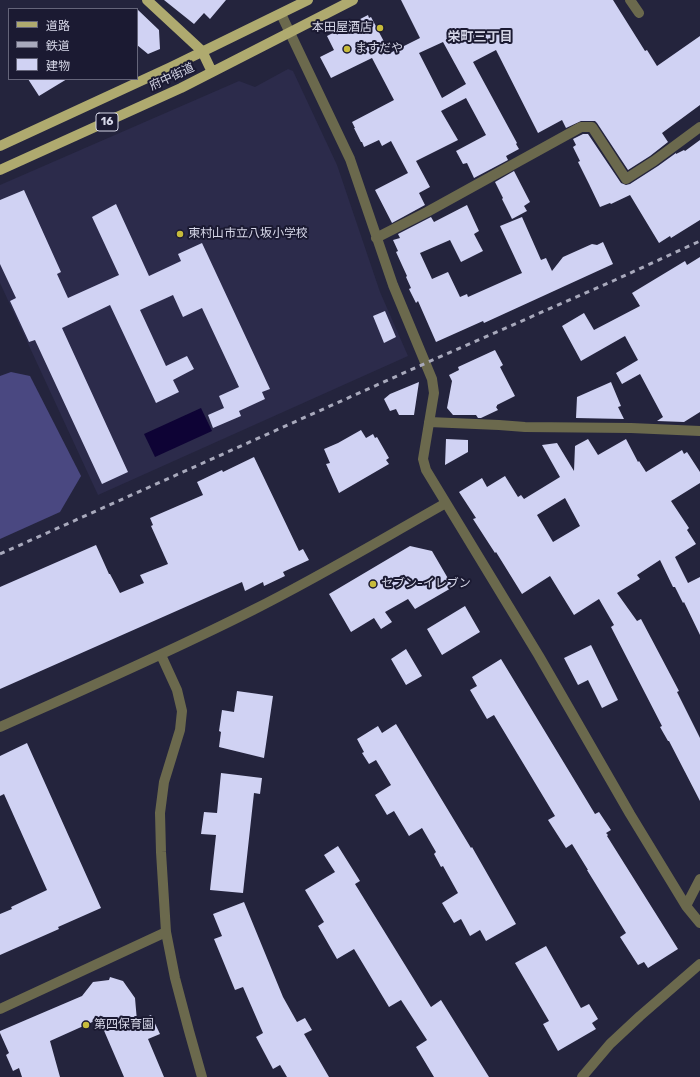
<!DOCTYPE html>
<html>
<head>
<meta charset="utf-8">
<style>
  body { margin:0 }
  #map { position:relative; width:700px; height:1077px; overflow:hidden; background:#24243d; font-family:Rubik,"Noto Sans JP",sans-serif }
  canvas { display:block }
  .legend { position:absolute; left:8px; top:8px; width:130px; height:72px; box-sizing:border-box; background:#1b1a32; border:1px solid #65657a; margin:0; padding:5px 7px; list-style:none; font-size:12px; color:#d5d6e7 }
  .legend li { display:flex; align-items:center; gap:8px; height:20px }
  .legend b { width:20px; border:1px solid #65657a }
</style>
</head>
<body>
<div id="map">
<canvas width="700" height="1077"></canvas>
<ul class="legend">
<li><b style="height:5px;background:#afaa6f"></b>道路</li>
<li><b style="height:5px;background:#a8a9bc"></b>鉄道</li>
<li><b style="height:11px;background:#d0d2f3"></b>建物</li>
</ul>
</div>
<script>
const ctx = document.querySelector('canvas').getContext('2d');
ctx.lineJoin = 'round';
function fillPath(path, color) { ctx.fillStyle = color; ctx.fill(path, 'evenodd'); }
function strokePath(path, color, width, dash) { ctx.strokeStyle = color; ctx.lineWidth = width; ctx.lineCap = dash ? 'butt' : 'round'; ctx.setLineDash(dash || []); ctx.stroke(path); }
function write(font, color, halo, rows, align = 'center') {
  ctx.font = font + ' Rubik,"Noto Sans JP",sans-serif'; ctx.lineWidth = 4; ctx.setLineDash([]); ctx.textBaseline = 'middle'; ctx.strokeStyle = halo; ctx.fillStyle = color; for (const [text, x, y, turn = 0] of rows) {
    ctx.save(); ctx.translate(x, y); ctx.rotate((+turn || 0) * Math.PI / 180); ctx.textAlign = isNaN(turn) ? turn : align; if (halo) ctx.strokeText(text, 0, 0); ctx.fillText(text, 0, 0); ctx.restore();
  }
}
fillPath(new Path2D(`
  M288,69L293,71L337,165L380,292L408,356L98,495L0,283V185L239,81L255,87Z`), '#2c2b4b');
fillPath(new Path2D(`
  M11,372L30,376L81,476L60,512L0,539V376Z`), '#4a4881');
fillPath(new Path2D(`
  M201,408L212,431L155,457L144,434Z`), '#0e0335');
fillPath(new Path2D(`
  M164,0H226L210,19L204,13L194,24Z
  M401,0H613L645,51L647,50L657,66L700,36V105L662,133L668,142L650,156L628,170L597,123L595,121H581L566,128L562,120L538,133L496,50L473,62L517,143L516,144L519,149L506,156L508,160L474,178L467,163L463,164L456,151L486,135L466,98L441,111L458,140L416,161L430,187L419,193L425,205L392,223L375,190L408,173L391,141L382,146L379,140L364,147L362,142H361L354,128H355L352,122L394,100L372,58L331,78L320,57L334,50L327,36L368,15L369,18L371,17L390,53L420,38ZM443,42L466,84L442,98L419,53Z
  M137,9L159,30L160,49L148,54L137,45Z
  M28,79H67L39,96Z
  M583,134H588L621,183L626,185L630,184L658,166L676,153V154L684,150L685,151L700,140V220L671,238L670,236L659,243L630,195L611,204L610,203L600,207L589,184L578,162L580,161L573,147L576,145L573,139Z
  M514,171L530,202L524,206L527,211L512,219L502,199L503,198L495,182Z
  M24,190L61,272L57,274L68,298L119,275L92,217L116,204L149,276L181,261L178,254L202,243L270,389L262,392L265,399L239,411L241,416L213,428L208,415L224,408L219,396L239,387L202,308L183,317L173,295L140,310L166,366L187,356L194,369L173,380L179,392L156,403L110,305L62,328L128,472L102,484L35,340L29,342L10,301L16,298L0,264V200Z
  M467,205L479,231L474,234L483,251L461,262L450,240L420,253L432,279L448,272L460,297L467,294L468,297L522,273L500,226L522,217L541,260L546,258L552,271L563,257L592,244L597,245L603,242L613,264L484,323L483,321L436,342L418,301L416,303L409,289L411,288L406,277L407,276L396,252L398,251L393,240L400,238L398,234L431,217L434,222Z
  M700,257V412L684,422L657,421L663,417L640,374L622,384L616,373L638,360L625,336L581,361L562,326L584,313L594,330L640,306L632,293L685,261L687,265Z
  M385,311L396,337L384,343L373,316Z
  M495,350L503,365L500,367L515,396L497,405V406L496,407L498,410L481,418H478L476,415H453L447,408L452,381L449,375L459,370L458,367Z
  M419,382L414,415H399L396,409L390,411L384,399L390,394Z
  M611,382L621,406L618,407L624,419L576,418L577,397Z
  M361,430L366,438L373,434L375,438L377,437L389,458L386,460L389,464L339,493L326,464L330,463L324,449L338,443Z
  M446,439L468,440V452L445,465Z
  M588,439L598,455L626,439L638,462L639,461L646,472L682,450L684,454L687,452L700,472V483L671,501L689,528L687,530L696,544L675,557L688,583L700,577V635L684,602L683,603L675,587H673L660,560L637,575L640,579L617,593L637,621L641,619L679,691L677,692L700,738V801L669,741H668L660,727L662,726L611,627L614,625L599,599L574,615L550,576L522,594L496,552L495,553L473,519L476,518L459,492L482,478L487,487L505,476L518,497L521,495L524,499L560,477L542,445L557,443L574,471L575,446ZM565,498L580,526L553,542L537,515Z
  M254,457L299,551L303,549L309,560L283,572L285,576L264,586L263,582L245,591L242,582L0,689V587L96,545L109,574H110L120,593L144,583L140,575L168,564L151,526L153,525L150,518L203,495L197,482L222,470L223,472Z
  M410,546L432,551L453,587L415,609L408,599L385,612L392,622L381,629L374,618L351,632L329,594Z
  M465,606L480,632L442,655L427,629Z
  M591,645L618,700L602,708L588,680L578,685L564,658Z
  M406,649L422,676L406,685L391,659Z
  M501,659L595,814L599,812L611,830L606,833L608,835L607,836L678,949L648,968L644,962L638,965L620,937L626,933L587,870H588L572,844L566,848L548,820L555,816L494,715L487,719L470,690L477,686L472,677Z
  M237,691L273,696L264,758L219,747L221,732L219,731L222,710L234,712Z
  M396,724L471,848L472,847L516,924L486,941L480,930L470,936L461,919L454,923L442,903L458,893L443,866L441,867L434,854L436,852L422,828L409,836L394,811L387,815L375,795L391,785L376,760L369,764L362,753L364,752L357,739L378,726L382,733Z
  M27,743L101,908L58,927L59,929L0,955V914L12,909L11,907L47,890L4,794L0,796V756Z
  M221,773L262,778L260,794L254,793L243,893L210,890L216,835L201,834L204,812L217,813Z
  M338,846L360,881L355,884L431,1007L441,1000L489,1077H434L416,1047L427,1040L401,1000L389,1007L354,949L337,959L318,926L324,922L305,890L335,872L324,855Z
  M244,902L283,997L297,1022L305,1018L312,1030L304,1034L329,1077H287L280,1065L273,1069L256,1037L263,1033L243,987L235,990L214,939L222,936L213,914Z
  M546,946L581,1008L589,1004L598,1019L592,1023L596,1029L558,1051L543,1024L549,1021L515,963Z
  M110,977L123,981L135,998L137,1021L151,1015L160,1034L148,1039L164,1077H124L99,1019L50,1041L60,1077H22L19,1068L13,1071L6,1055L9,1053L0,1033V1031L82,996L93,982L109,980Z`), '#d0d2f3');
strokePath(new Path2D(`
  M630,0L639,13
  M281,14L350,159L393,285L432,379L434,393L423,459L426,470L539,656L630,814L686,906L700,923
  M376,238L427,212L581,127H592L626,179L654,161L700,127
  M429,422L499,425L525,427L631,428L700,431
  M161,655L177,690L182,711L180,730L164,782L160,813L161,852L166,932L175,978L189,1031L202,1077
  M0,727C85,689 170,652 253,610C319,577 382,539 446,503
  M686,906L700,879
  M0,1009L166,932
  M582,1077L610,1044L640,1016L700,964`), '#6b694d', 10);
strokePath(new Path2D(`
  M147,0L202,51L212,72
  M0,146L171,67L308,0
  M0,170L181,88L353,0`), '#afaa6f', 10);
strokePath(new Path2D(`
  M0,554L426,363L615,280L700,241`), '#a8a9bc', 3, [5, 5]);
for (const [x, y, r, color] of [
  [380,28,4,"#c7bb3b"],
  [347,49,4,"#c7bb3b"],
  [180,234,4,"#c7bb3b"],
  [373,584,4,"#c7bb3b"],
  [86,1025,4,"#c7bb3b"]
]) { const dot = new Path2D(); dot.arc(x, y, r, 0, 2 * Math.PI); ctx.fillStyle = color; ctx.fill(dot); strokePath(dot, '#1b1a32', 1.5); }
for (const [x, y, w] of [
  [107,122,22]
]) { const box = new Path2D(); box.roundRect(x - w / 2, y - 9, w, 18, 3); ctx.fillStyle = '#1b1a32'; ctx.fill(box); strokePath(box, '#d5d6e7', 1); }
write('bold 11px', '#d5d6e7', null, [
  ["16",107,122]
]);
write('12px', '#d5d6e7', '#1b1a32', [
  ["本田屋酒店",372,28,"right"],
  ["ますだや",355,49],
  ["東村山市立八坂小学校",188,234],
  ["セブン-イレブン",381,584],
  ["第四保育園",94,1025]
], 'left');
write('12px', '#d5d6e7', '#1b1a32', [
  ["府中街道",172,77,-25]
]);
write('bold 13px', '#d5d6e7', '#1b1a32', [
  ["栄町三丁目",480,37]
]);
</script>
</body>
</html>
